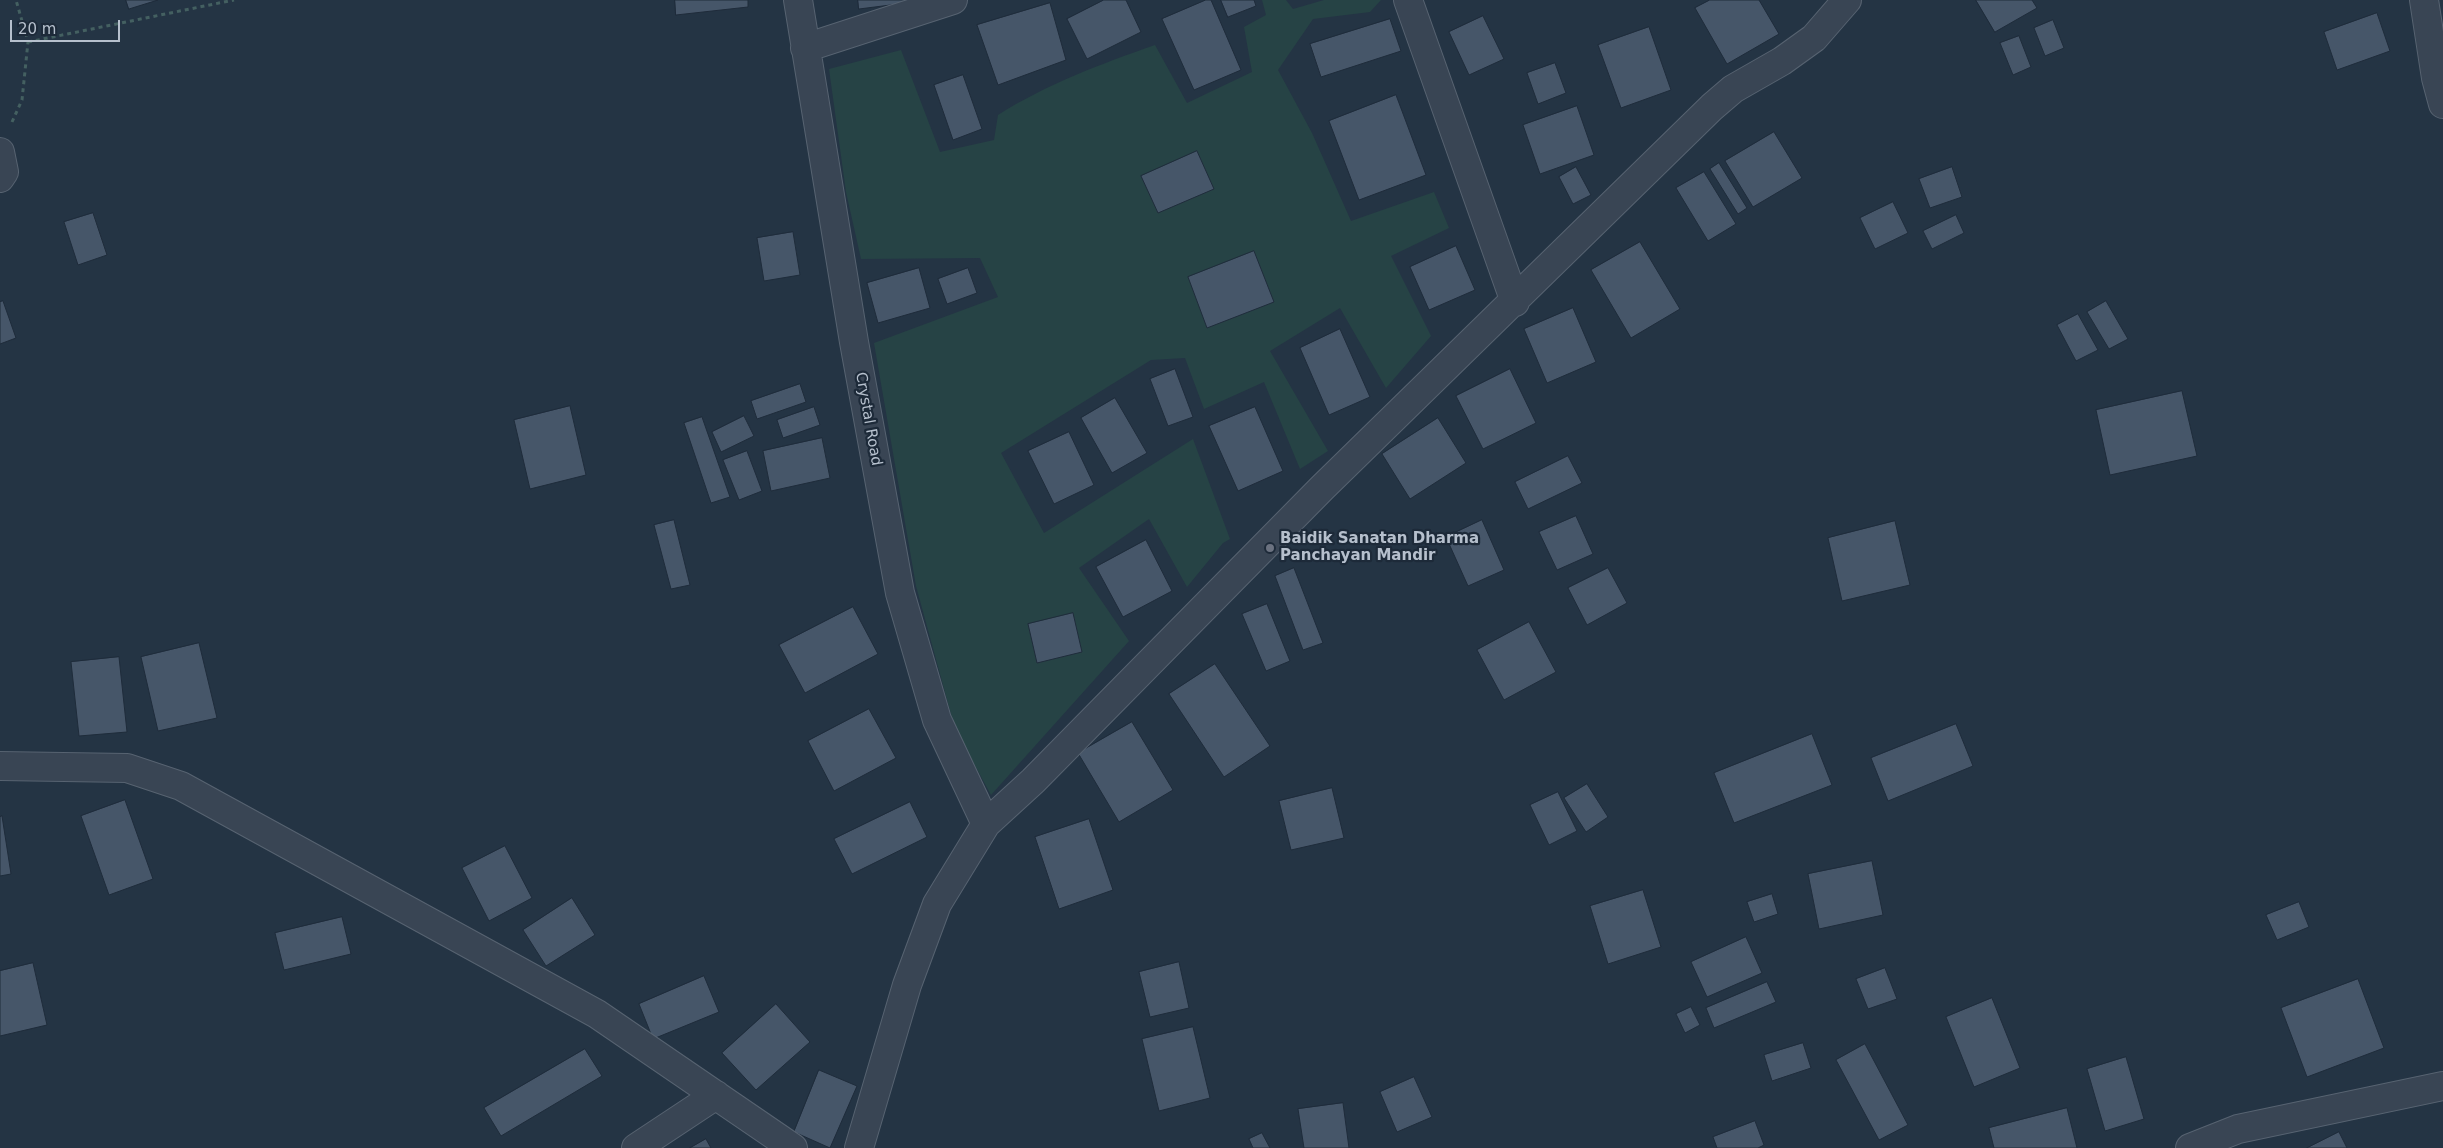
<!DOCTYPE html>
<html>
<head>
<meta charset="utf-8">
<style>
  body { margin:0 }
  #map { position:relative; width:2443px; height:1148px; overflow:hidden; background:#243444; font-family:"DejaVu Sans",sans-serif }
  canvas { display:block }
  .scale { position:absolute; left:10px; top:20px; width:110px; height:22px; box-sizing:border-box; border:2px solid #b6c0cd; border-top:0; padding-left:6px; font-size:15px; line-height:18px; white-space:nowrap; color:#b6c0cd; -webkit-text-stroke:4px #1d2a39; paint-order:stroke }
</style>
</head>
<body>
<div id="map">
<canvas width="2443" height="1148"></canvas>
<div class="scale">20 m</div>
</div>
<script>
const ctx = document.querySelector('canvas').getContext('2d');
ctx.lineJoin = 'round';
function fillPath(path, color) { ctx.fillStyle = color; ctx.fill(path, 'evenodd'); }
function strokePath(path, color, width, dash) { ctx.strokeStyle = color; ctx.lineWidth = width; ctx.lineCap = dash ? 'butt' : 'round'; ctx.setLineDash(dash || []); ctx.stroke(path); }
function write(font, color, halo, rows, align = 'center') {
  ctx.font = font + ' "DejaVu Sans",sans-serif'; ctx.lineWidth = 4.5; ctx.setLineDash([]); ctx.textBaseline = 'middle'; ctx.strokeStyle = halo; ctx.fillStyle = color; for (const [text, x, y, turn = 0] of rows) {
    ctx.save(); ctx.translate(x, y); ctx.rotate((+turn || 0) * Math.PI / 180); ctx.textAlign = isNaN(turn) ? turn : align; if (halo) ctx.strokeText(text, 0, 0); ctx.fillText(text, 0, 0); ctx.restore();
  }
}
fillPath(new Path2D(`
  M1262,0H1286L1293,9L1324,0H1381L1370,12L1313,19L1278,70L1312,133L1351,221L1434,192L1449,228L1391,256L1431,336L1386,388L1340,308L1270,351L1328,451L1300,469L1264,382L1204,409L1185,358L1151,360L1001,453L1044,533L1193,439L1230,539L1223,543L1187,587L1149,519L1079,568L1129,641L991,795L955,729L916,586L874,343L998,297L980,258L861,259L846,192L829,69L901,50L940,152L994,140L998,115C1047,84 1101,64 1155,45L1187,103L1252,72L1244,27L1266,15Z`), '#264345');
const building = new Path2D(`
  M126,0H158L129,9Z
  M675,0H748V7L676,15Z
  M858,0H930L859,9Z
  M1104,0H1126L1141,32L1087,59L1067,19Z
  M1206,0H1211L1241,70L1194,90L1162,19Z
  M1221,0H1254L1256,6L1228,17Z
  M1710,0H1759L1779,34L1727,64L1695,8Z
  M1976,0H2032L2037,8L1995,32Z
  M1050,3L1066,60L998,85L977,25Z
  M2377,13L2390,51L2337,70L2324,32Z
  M1483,16L1504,59L1469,75L1449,32Z
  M1390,19L1401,51L1321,77L1310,44Z
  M2053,20L2064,48L2045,56L2034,28Z
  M1649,27L1671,90L1621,108L1598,45Z
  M2019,36L2031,67L2013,75L2000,43Z
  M1555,63L1566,93L1538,104L1527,73Z
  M963,75L982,129L953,140L934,85Z
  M1396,95L1426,175L1359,200L1329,121Z
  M1577,106L1594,155L1540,174L1523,125Z
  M1774,132L1802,178L1753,207L1725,161Z
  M1197,151L1214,189L1158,213L1141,176Z
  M1719,163L1747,208L1738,214L1710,169Z
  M1576,167L1591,195L1573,204L1559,177Z
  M1952,167L1962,197L1930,208L1919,179Z
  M1704,172L1736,224L1708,241L1676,188Z
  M1893,202L1908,233L1875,249L1860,218Z
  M93,213L107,255L78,265L64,222Z
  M1956,215L1964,233L1932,249L1923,231Z
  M793,232L800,275L764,281L757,238Z
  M1640,242L1680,309L1631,338L1591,270Z
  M1456,246L1475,290L1429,310L1410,267Z
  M1254,251L1274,302L1207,328L1188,277Z
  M919,268L930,308L878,323L867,283Z
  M968,268L977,293L947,304L938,279Z
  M3,301L16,338L0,344V302Z
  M2106,301L2128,339L2109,349L2087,312Z
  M1573,308L1596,362L1547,383L1524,329Z
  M2078,314L2098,350L2076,361L2057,325Z
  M1340,329L1370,397L1329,415L1300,348Z
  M1175,369L1193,417L1168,426L1150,379Z
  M1510,369L1536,423L1483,449L1456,396Z
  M800,384L806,402L757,419L751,401Z
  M2182,391L2197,456L2110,475L2096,410Z
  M1115,398L1147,453L1112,473L1081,418Z
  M570,406L586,475L530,489L514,420Z
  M814,407L820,425L783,438L777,420Z
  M1255,407L1283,471L1238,491L1209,426Z
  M744,416L754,436L721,452L712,432Z
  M702,417L730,497L711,503L684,423Z
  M1438,418L1466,463L1410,499L1382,454Z
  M1069,432L1094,485L1054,504L1028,451Z
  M822,438L830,478L771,491L763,451Z
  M747,451L762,491L739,500L723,460Z
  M1568,456L1582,483L1528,509L1515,482Z
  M1576,516L1593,554L1557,570L1539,532Z
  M674,520L690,585L671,589L654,525Z
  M1482,520L1504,570L1468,586L1446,537Z
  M1895,521L1910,585L1842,601L1828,538Z
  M1146,540L1172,591L1123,617L1096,567Z
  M1294,568L1323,643L1303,650L1275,576Z
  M1608,568L1627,603L1587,625L1568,588Z
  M1267,604L1290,661L1266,671L1242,614Z
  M853,607L878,654L805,693L779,645Z
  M1073,613L1082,652L1037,663L1028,624Z
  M1529,622L1556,672L1504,700L1477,650Z
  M199,643L217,718L158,731L141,657Z
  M119,657L127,732L79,736L71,662Z
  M1215,664L1270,746L1224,777L1169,694Z
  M869,709L896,758L834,791L808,741Z
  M1132,722L1173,790L1119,822L1078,753Z
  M1956,724L1973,766L1888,801L1871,758Z
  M1812,734L1832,785L1734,823L1714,773Z
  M1587,784L1608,817L1586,832L1564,798Z
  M1332,788L1344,838L1291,850L1279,801Z
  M1558,792L1577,831L1549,845L1530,805Z
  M125,800L153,879L109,895L81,816Z
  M910,802L927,837L852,874L834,839Z
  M2,816L11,874L0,876V817Z
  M1089,819L1113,890L1059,909L1035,837Z
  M505,846L532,898L489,921L462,868Z
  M1872,861L1883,915L1819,929L1808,874Z
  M1643,890L1661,947L1608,964L1590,906Z
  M1772,894L1778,914L1754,922L1747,902Z
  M572,898L595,935L546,966L523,930Z
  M2299,902L2309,927L2277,940L2266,915Z
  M342,917L351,954L284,970L275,933Z
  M1746,937L1762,973L1707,997L1691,962Z
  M1179,962L1189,1008L1150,1017L1139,972Z
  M33,963L47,1025L0,1036V971Z
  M1885,968L1897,999L1868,1009L1856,979Z
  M704,976L719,1012L653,1039L639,1004Z
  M2358,979L2384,1048L2307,1077L2281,1008Z
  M1767,982L1776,1002L1714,1028L1706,1008Z
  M1992,998L2020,1068L1974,1087L1946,1017Z
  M776,1004L810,1042L756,1090L722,1053Z
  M1691,1007L1700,1025L1685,1033L1676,1014Z
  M1193,1027L1210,1098L1159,1111L1142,1039Z
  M1803,1043L1811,1068L1772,1081L1764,1055Z
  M1865,1044L1908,1125L1879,1140L1836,1060Z
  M585,1049L602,1076L501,1136L484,1108Z
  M2126,1057L2144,1119L2105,1131L2087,1069Z
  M819,1070L857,1086L830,1148L794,1132Z
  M1414,1077L1432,1117L1397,1132L1380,1092Z
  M1343,1103L1349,1148H1304L1298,1109Z
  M2067,1108L2077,1148H1994L1989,1128Z
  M1755,1121L1764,1145L1758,1148H1717L1713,1137Z
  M2339,1132L2347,1148H2307Z
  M1262,1133L1270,1148H1253L1249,1139Z
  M706,1139L711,1148H690Z`);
fillPath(building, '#465669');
strokePath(building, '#1f2c3b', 1);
const minor = new Path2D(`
  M798,0L854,342L900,593L937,720L986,824
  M1408,0L1515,302
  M2424,0L2436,78L2443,104
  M805,48L953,0
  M0,152L4,172L0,178
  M0,766L127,768L181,786L597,1014L793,1148
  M636,1148L716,1095
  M859,1148L907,985L937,904L986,824L1033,781L1322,488L1712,107L1733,89L1782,61L1814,38L1847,0
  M2190,1148L2238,1129L2443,1086`);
strokePath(minor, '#576371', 30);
strokePath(new Path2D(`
  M28,42L234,0
  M12,122L22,100L28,42L16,0`), '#446061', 3, [4, 4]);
strokePath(minor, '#394554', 28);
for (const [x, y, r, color] of [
  [1270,548,5,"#6b7280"]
]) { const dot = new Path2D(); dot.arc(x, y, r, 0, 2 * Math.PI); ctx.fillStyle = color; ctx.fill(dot); strokePath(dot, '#1d2a39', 2); }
write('15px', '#b6c0cd', '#1d2a39', [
  ["Crystal Road",868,419,80]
]);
write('bold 15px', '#b6c0cd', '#1d2a39', [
  ["Baidik Sanatan Dharma",1280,539],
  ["Panchayan Mandir",1280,556]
], 'left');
</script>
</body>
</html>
